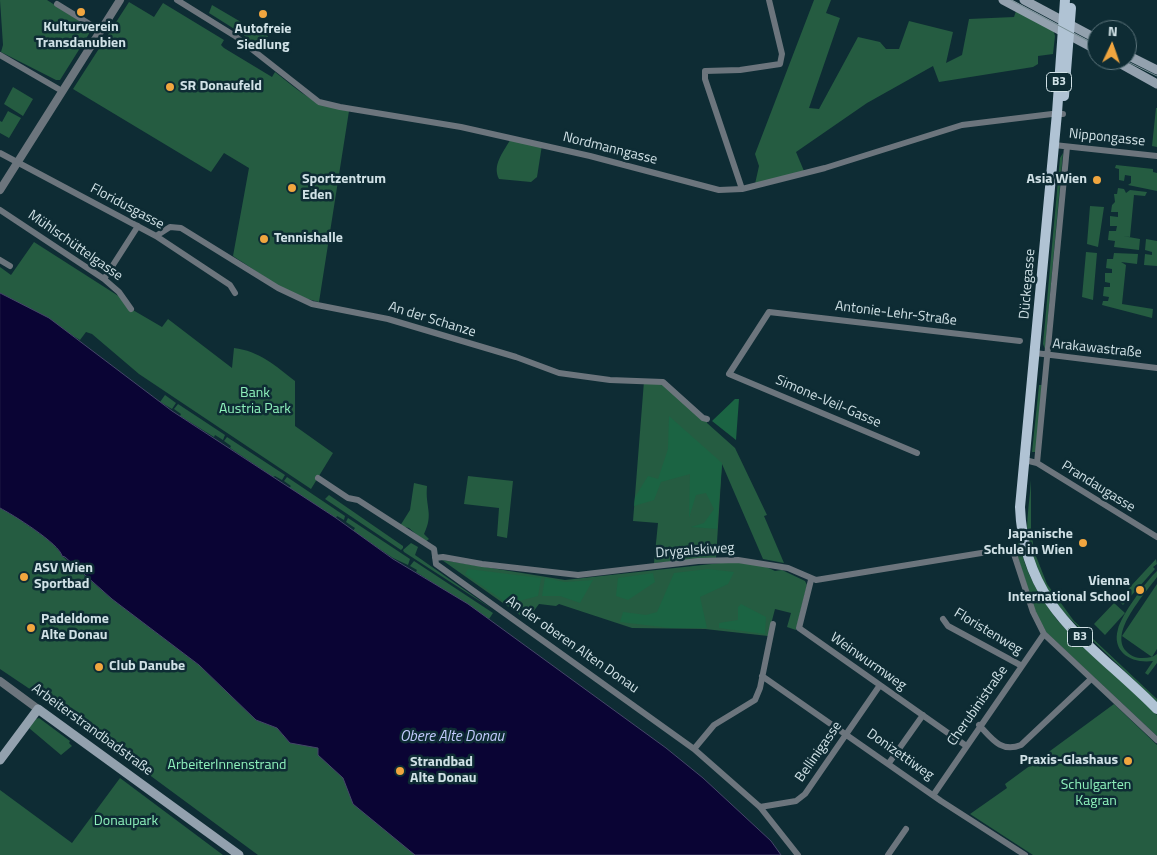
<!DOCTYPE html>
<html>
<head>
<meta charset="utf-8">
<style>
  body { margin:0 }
  #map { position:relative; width:1157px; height:855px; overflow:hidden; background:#0e2c34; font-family:"Titillium Web",sans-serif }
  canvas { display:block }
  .north { position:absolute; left:1087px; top:20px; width:50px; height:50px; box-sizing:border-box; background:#0e2c34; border:1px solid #5c747b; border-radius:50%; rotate:3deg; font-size:14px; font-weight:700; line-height:20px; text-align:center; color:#d0e1e6 }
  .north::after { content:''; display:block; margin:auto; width:18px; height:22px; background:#f1a63f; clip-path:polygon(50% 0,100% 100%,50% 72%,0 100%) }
</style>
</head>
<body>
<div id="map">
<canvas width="1157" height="855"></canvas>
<div class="north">N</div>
</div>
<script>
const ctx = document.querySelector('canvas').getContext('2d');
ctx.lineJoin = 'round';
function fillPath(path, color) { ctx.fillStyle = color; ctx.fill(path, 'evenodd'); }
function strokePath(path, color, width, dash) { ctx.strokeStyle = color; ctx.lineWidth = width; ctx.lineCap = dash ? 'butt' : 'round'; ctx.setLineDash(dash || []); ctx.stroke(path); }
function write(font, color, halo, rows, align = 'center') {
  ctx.font = font + ' "Titillium Web",sans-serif'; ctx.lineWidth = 5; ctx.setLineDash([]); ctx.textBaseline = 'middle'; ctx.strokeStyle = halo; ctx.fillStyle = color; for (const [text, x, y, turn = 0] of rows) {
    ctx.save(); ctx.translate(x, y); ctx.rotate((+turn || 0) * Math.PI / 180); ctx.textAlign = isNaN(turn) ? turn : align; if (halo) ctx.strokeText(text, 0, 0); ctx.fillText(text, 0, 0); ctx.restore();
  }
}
fillPath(new Path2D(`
  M0,0H47L92,29L60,80H56L1,52L3,45Z
  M814,0H831L826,13L840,18L809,108L819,109L858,37L880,42L886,49H899L909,21L953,32L946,63L962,55L969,19L1014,17L1016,11L1053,29L1055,36L1053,54L1038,56V64L1033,67L939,82L933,66L867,103L796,152L804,171L755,184L759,166L755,154Z
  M129,2L154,17L163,3L224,40L221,45L224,48L272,77L275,72C303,94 313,105 349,111L319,302C287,295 261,274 233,256L249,168L224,153L211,172L73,89Z
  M212,5L241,22L236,30L209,13Z
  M246,25L268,36L260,48L241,33Z
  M13,87L33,99L23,116L4,104Z
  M1156,108H1157V147L1152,146Z
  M8,111L21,118L9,138L0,133V121L2,122Z
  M510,140L542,145L537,177L531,182L499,179C492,165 503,153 510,140Z
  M1063,153L1045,349L1043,344L1060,158Z
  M1116,165L1153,169V172L1157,173V191L1128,185L1131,183V176L1125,175L1124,181L1119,180V169L1115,168Z
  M1118,188L1124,189L1126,193L1130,190L1147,192L1145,196L1134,195L1130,237L1123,236L1140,239L1139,250L1114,247L1115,241L1108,240L1109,231H1116L1117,226H1110V216L1118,217V212H1111L1112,205L1115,202L1114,194H1117Z
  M1090,206L1104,207L1098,247L1087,244Z
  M1146,239L1157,241V266L1144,265L1145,254L1152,255V252L1145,250Z
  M34,242L120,297L126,306L162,327L168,319L232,368L234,348C259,351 276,366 295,381V426L333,453L311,489L139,374L92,334L86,332L80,340L0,293V267L11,275Z
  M1086,252L1097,253L1093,300L1082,297Z
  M1114,253L1138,254L1137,264L1121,262L1126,265L1122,304L1153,309L1152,318L1102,305L1103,301H1108L1109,297L1103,296L1104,287H1110V283L1105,282V273H1112V269L1106,268L1107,259H1113Z
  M644,381L663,382L707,419V423L735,448L767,515L764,516L784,563L763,559L722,464L716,558L654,563L658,523L633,521Z
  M1039,385H1042L1036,452H1032Z
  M165,395L176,403L172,409L160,402Z
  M178,404L225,435L223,440L215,435L214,437L180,416L181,414L174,409Z
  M227,437L285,475L282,480L275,476L273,477L230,448L231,446L224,441Z
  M468,476L513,481L507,538L497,536L499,508L464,504Z
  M287,477L345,516L344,520L337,516L336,518L289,488L291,486L284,481Z
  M1031,480V528L1034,551L1047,584L1074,621L1157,699V702L1069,618C1048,595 1029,564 1027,531C1027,514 1030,497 1031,480Z
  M414,483L427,486C425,508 434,513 424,534L429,539L425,542L409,528L400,526L410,510Z
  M329,495L403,546V548L401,550L325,499Z
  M0,508C12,514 60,544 62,556L112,599L199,665L256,720L277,728L290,743L313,710L613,855H258L64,712L0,669Z
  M348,518L410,559L408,565L393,558L353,531L355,528L346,522Z
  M1019,540C1024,571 1039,596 1058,621L1157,715V736L1046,632L1035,612L1015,548Z
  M411,543L418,547L415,555L492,609L404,552L403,550Z
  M1156,559L1157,564L1153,567L1155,569L1123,605L1118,600Z
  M442,560L565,580L730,562L762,565L775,571L782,570L805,581L807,585L796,630L787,627L791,613L775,609L768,636L705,629L632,628L559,604L556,606L539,604L527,620Z
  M414,561L493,613L489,619L416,572L417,570L410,566Z
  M1157,571V577C1145,594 1109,632 1126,651C1133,659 1142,659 1152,657L1122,636L1157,584V649L1152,657L1157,654V663L1148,675L1145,673L1153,661C1133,664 1111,653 1118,629C1121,616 1146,581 1157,571Z
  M1114,603L1125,613L1105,635L1094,624Z
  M1114,704L1157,745V855H1033L970,814L1007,788L1005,784Z
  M39,718L70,741L69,743L72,746L61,755L29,728L36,719Z
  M120,778L223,855H0V790L72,843Z`), '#255c41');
fillPath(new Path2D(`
  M735,399H739L736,440L712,421Z
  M669,416L722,463L717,529L691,527L704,523L714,509L706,493L696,495L689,518L690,474L661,482L654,500L634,506L635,497L648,476L658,479L668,449Z
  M468,569L541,578L538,596L508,604L465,574Z
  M708,569L734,572L728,584L700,597L707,628H670L620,622L623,612L646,615L657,612L674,573Z
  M653,573L655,582L628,600L616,596L618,578Z
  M545,578L565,582L593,580L580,603L560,596H542Z
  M741,604L766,617L765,634L719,628V623L738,620V607Z`), '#1b6443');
const water = new Path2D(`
  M0,293L49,318L172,411L336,518L393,559L468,604L666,748L703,778L771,841L781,855H415L353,804L343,778L318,755V748L290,743L277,728L256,720L199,665L112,599L65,557L62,556C60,544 12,514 0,508Z`);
fillPath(water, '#0a0434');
strokePath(water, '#454669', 1);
strokePath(new Path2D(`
  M177,0L235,36L319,102L340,107L461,127L590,156L719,190L742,189L825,168L962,125L1052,114H1063
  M57,4L101,31
  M0,55L62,91
  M1054,145L1157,156
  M0,153L156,236L230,285L235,293
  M742,189L705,79V71L740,70L780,64L782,54L769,0
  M0,210L104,279L119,292L131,309
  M156,236L170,227L181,228L278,288L312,304L388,319L516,357L559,373L610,380L663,382L703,418L707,419
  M0,260L10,266
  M104,279L138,226
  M1035,353L1157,368
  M917,453L729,374L769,312L1020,341
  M1025,460L1037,463L1157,537
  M1037,463L1067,147
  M318,478L348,498L358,500L434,549L436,564L694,749L760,807L798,855
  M435,558L443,557L482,564L578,575L698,561L738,560L788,568L816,580L1012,548L1033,612L1044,634L1157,740
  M811,580L799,628L965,745
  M943,619L948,626L1022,666
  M762,676L941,801L1025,855
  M979,725C992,739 1001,753 1021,745L1091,679
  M694,749L714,725L755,700L760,688L773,624
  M889,763L923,715
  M934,794L1044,634
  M760,807L796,801L805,794L880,685
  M888,855L906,829`), '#6c757d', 6);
strokePath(new Path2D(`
  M0,190L120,0
  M0,681L38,709`), '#6c757d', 8);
strokePath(new Path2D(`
  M1003,0L1097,50
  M1024,0L1097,39
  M1127,55L1157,70
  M1114,60L1157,84
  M0,760L38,709L239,855`), '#93a1ae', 9);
strokePath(new Path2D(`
  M1065,0L1057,113L1020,507C1024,610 1092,643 1157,709
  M1064,96L1071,8`), '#b0c3d4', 10);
strokePath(new Path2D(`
  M1011,0L1097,46
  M1124,60L1157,76`), '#7a9197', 1);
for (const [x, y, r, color] of [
  [81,12,5,"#f1a63f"],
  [263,14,5,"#f1a63f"],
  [170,87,5,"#f1a63f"],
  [1097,180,5,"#f1a63f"],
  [292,188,5,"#f1a63f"],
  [264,239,5,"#f1a63f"],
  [1083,543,5,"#f1a63f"],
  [24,577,5,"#f1a63f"],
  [1140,590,5,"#f1a63f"],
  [31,628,5,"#f1a63f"],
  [99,667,5,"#f1a63f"],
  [1128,761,5,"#f1a63f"],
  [400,771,5,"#f1a63f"]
]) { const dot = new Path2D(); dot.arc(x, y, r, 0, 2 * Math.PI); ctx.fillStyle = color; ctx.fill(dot); strokePath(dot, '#0e2c34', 2); }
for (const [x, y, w] of [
  [1059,82,25],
  [1080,637,25]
]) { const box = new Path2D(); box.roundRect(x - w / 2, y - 9.5, w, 19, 4); ctx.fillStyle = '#0e2c34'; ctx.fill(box); strokePath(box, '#d0e1e6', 1); }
write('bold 12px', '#d0e1e6', null, [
  ["B3",1059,82],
  ["B3",1080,637]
]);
write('bold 14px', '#d0e1e6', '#0e2c34', [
  ["Kulturverein",81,28,"center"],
  ["Transdanubien",81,44,"center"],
  ["Autofreie",263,30,"center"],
  ["Siedlung",263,46,"center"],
  ["SR Donaufeld",180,87],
  ["Sportzentrum",302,180],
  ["Eden",302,196],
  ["Asia Wien",1087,180,"right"],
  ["Tennishalle",274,239],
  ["Japanische",1073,535,"right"],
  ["Schule in Wien",1073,551,"right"],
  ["ASV Wien",34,569],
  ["Sportbad",34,585],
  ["Vienna",1130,582,"right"],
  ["International School",1130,598,"right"],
  ["Padeldome",41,620],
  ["Alte Donau",41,636],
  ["Club Danube",109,667],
  ["Praxis-Glashaus",1118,761,"right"],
  ["Strandbad",410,763],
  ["Alte Donau",410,779]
], 'left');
write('14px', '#d0e1e6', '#0e2c34', [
  ["Nippongasse",1107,138,6],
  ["Nordmanngasse",610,149,14],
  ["Floridusgasse",127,207,28],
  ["Mühlschüttelgasse",75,246,35],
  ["Dückegasse",1028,284,-85],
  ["Antonie-Lehr-Straße",896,314,7],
  ["An der Schanze",432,320,17],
  ["Arakawastraße",1097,349,6],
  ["Simone-Veil-Gasse",828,402,23],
  ["Prandaugasse",1098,487,32],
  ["Drygalskiweg",695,551,-4],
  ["Floristenweg",988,632,31],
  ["An der oberen Alten Donau",572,645,35],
  ["Weinwurmweg",868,662,35],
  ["Cherubinistraße",978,706,-55],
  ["Arbeiterstrandbadstraße",92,730,36],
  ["Bellinigasse",819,752,-55],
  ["Donizettiweg",900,755,35]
]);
write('14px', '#8ef1bc', '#0e2c34', [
  ["Bank",255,394],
  ["Austria Park",255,410],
  ["ArbeiterInnenstrand",227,766],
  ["Schulgarten",1096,786],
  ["Kagran",1096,802],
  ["Donaupark",126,822]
]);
write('italic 15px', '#c2cafd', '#0e2c34', [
  ["Obere Alte Donau",452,737]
]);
</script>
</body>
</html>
